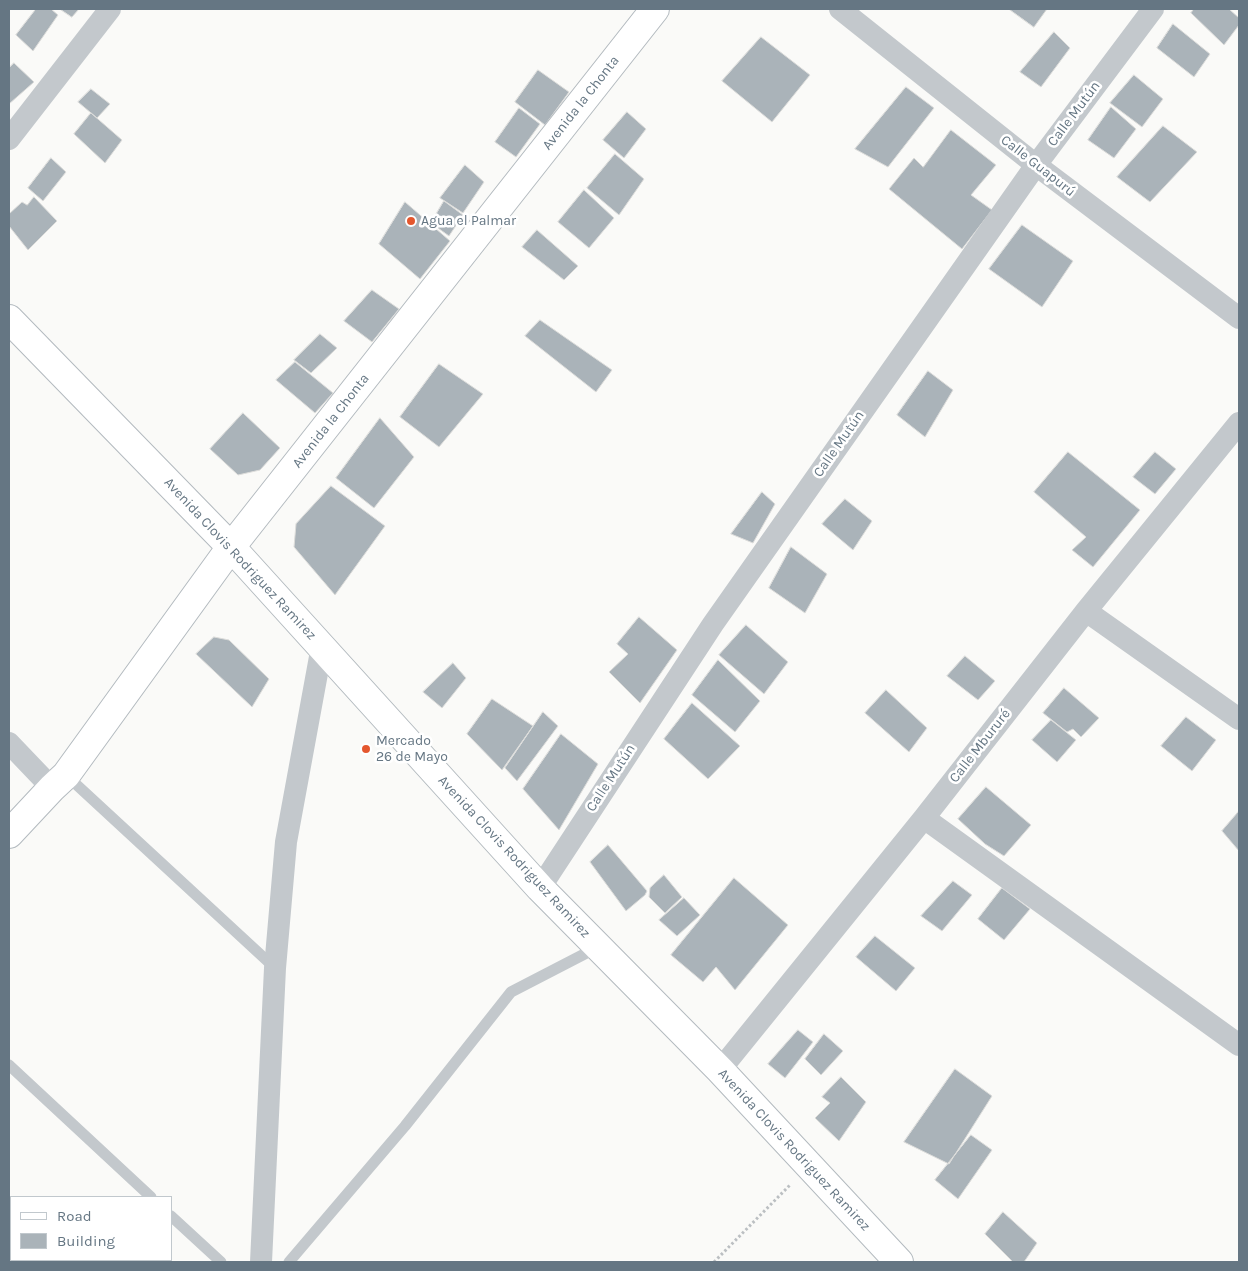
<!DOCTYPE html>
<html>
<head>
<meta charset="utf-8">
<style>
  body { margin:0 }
  #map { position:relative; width:1248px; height:1271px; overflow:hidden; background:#fafaf8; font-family:Karla,sans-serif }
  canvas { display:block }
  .frame { position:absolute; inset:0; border:10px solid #657683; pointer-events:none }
  .legend { position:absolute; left:10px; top:1196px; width:162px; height:65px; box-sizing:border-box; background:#fff; border:1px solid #c1c8cd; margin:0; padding:6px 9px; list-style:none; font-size:15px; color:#657683 }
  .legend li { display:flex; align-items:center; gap:10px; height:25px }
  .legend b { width:25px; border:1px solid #c1c8cd }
</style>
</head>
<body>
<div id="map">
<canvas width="1248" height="1271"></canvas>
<div class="frame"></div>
<ul class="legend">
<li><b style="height:6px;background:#fff"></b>Road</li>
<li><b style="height:14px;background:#aab3b9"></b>Building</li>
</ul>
</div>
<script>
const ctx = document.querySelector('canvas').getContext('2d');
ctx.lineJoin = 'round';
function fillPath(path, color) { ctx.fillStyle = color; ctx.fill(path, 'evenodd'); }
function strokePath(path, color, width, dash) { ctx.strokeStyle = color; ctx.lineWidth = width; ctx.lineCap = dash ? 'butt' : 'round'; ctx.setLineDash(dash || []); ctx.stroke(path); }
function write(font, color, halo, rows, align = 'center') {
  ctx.font = font + ' Karla,sans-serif'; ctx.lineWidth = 5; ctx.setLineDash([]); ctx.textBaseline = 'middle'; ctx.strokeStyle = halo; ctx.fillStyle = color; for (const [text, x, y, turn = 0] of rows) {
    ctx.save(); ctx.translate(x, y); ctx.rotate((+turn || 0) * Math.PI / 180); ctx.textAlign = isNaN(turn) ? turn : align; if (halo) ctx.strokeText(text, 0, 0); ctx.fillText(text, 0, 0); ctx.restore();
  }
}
const building = new Path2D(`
  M36,9H51L58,15L33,51L16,35Z
  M60,9H79L72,17Z
  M1009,9H1047L1034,27Z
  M1194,9H1229L1239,18V25L1224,45L1191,13Z
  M1173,24L1210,54L1194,77L1157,48Z
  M1054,32L1070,48L1041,87L1020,72Z
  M761,37L810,75L772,122L722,81Z
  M14,63L34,82L9,104V68Z
  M538,70L569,92L545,125L515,102Z
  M1134,75L1163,99L1142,127L1110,103Z
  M906,87L934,108L888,167L855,149Z
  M91,89L110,104L97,118L78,102Z
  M1111,107L1136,129L1114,158L1088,140Z
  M519,108L540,124L516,157L495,142Z
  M627,112L646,129L624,158L603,140Z
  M91,113L122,140L105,163L74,134Z
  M1163,126L1197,152L1150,202L1117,177Z
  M951,130L996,165L971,195L992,210L962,249L889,189L914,158L923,167Z
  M615,154L644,179L619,215L587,188Z
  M51,158L66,172L43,201L28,188Z
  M465,165L484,182L463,213L440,198Z
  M584,190L614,218L589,248L558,222Z
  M34,197L57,221L28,250L9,226V214L22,202L27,205Z
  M444,201L463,215L449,236L431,223Z
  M405,202L450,241L420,279L379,244Z
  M1022,225L1073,261L1042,307L989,269Z
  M537,230L578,266L564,280L522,247Z
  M372,290L399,309L372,342L344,321Z
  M540,320L612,370L596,392L525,336Z
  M320,334L337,348L311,373L294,360Z
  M295,362L333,393L315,413L276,380Z
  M439,364L483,394L439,447L400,417Z
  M928,371L953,390L925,437L897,415Z
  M243,413L280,448L260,470L238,475L210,449Z
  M380,418L414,457L374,508L336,478Z
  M1068,452L1140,510L1093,567L1072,550L1086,537L1034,492Z
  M1155,452L1176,469L1155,494L1133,477Z
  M331,486L385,526L335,595L294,547L296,524Z
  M762,492L775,504L753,543L731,534Z
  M845,499L872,521L853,550L822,524Z
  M791,547L827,574L805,613L769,588Z
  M639,617L677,650L640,703L609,672L628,654L617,644Z
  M746,625L788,662L764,694L719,655Z
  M214,637L229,640L269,679L252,707L196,654Z
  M965,656L995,681L978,700L947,676Z
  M718,660L760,701L735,732L692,695Z
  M453,663L466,678L442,708L423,692Z
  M1064,688L1099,718L1081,737L1073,729L1067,732L1043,713Z
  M886,690L927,728L909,752L865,713Z
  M492,699L533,726L502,770L467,734Z
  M692,703L740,746L708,779L664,739Z
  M543,712L558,726L517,781L505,768Z
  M1186,717L1216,740L1192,771L1161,746Z
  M1051,720L1076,740L1057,762L1032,740Z
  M561,734L598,764L559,830L523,789Z
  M986,787L1031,825L1004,856L985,844L958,819Z
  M1239,811V851L1222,831Z
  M608,845L647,891L645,895L626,911L590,862Z
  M664,875L682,897L665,913L649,897L650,888Z
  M734,878L788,925L735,990L716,967L703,982L671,955Z
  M953,881L972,895L942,931L921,916Z
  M1002,888L1030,909L1004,940L978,919Z
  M684,898L700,915L677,936L659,920Z
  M875,936L915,968L896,991L856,957Z
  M798,1030L813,1042L785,1078L768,1064Z
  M824,1034L843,1051L821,1075L805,1059Z
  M955,1069L992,1096L949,1164L904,1142Z
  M841,1077L866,1102L839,1141L815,1118L830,1103L822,1097Z
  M971,1135L992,1150L958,1199L935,1180Z
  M1003,1212L1037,1243L1024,1262H1013L985,1234Z`);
fillPath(building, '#aab3b9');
strokePath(building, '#dcdcda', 1);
const secondary = new Path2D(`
  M9,319L231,547L540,888L720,1070L899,1262
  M9,834L52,788L66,775L231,547L655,9`);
strokePath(secondary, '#b3babf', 30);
strokePath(new Path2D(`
  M714,1262L791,1184`), '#bbbfc2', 3, [2.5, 2.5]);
strokePath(new Path2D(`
  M66,775L275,968
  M9,1065L151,1197
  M171,1216L221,1262
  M289,1262L405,1126L511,992L598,947`), '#c3c8cc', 11);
strokePath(new Path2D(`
  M840,9L1036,165L1239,318
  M9,139L110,9
  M1086,611L1239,719
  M9,743L52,788
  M924,818L1239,1045
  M540,888L713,624L1036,165L1153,9
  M720,1070L924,818L1086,611L1239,423
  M261,1262L275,968L286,842L322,646`), '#c3c8cc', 22);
strokePath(secondary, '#fff', 28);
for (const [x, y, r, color] of [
  [411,221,5,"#e4572e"],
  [366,749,5,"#e4572e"]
]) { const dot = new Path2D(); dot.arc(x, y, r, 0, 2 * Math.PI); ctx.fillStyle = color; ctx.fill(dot); strokePath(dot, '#fff', 2); }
write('14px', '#657683', '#fff', [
  ["Avenida la Chonta",581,103,-52],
  ["Calle Mutún",1074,114,-53],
  ["Calle Guapurú",1038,166,38],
  ["Avenida la Chonta",331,421,-52],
  ["Calle Mutún",839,444,-55],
  ["Avenida Clovis Rodriguez Ramirez",240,559,47],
  ["Calle Mbururé",980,746,-52],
  ["Calle Mutún",611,778,-57],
  ["Avenida Clovis Rodriguez Ramirez",514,857,47],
  ["Avenida Clovis Rodriguez Ramirez",794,1150,47]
]);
write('14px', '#657683', '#fff', [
  ["Agua el Palmar",421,221],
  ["Mercado",376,741],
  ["26 de Mayo",376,757]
], 'left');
</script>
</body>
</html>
